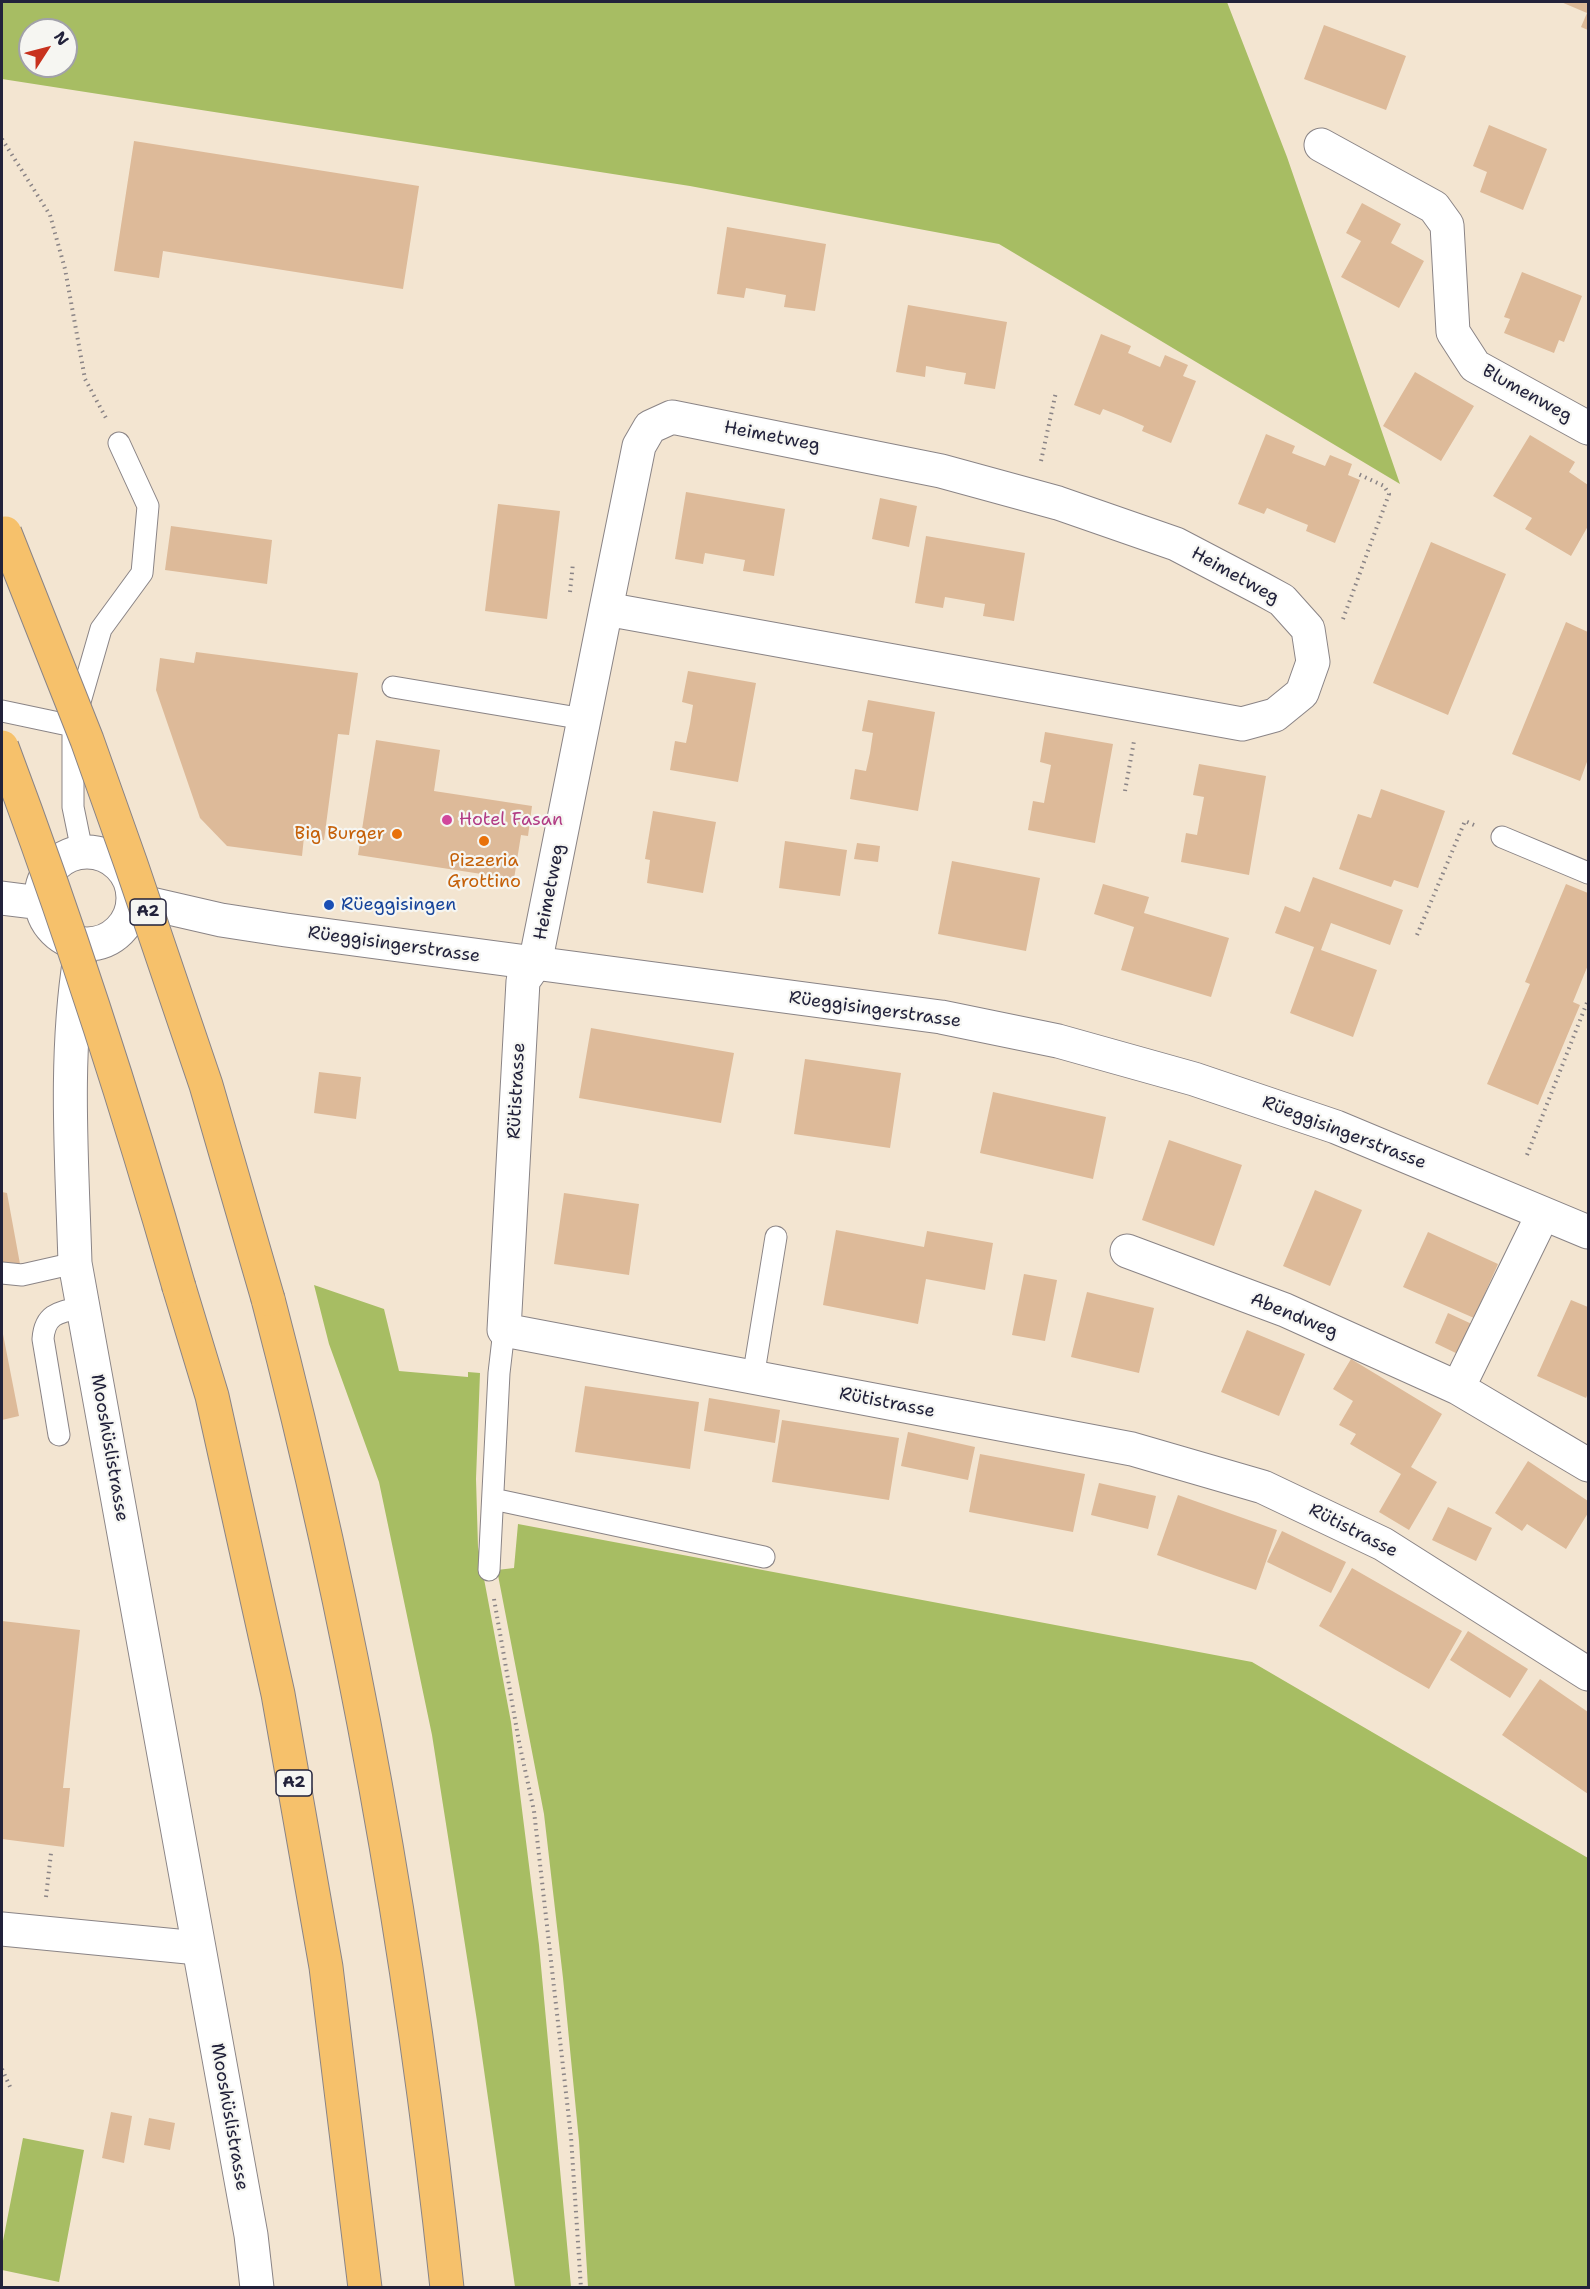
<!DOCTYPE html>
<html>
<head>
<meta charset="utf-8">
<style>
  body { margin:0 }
  #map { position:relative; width:1590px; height:2289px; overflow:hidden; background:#f3e5d1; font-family:"Shantell Sans",sans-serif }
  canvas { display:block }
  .frame { position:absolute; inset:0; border:3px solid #22223b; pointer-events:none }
  .north { position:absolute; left:18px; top:18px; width:60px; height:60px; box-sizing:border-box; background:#f6f6f2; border:2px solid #a1a1a9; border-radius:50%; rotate:54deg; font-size:16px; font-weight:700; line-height:24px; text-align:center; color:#22223b }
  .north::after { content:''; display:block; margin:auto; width:21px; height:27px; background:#c8321e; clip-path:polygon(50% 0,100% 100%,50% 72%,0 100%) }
</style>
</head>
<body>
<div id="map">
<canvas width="1590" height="2289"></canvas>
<div class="frame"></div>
<div class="north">N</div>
</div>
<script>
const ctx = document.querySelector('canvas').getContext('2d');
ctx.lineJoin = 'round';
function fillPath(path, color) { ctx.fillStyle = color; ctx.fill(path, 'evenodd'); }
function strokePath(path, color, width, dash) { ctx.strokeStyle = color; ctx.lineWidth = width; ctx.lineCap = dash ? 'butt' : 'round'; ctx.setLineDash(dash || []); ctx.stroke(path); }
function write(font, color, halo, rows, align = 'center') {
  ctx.font = font + ' "Shantell Sans",sans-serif'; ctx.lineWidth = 4.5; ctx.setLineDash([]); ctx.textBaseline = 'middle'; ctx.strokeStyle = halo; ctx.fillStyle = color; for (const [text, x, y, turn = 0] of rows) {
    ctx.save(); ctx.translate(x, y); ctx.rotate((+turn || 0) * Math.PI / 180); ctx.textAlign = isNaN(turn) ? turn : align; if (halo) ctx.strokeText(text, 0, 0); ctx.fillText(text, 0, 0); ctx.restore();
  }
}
fillPath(new Path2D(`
  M2,2H1227L1287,157L1400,484L999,244L690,186L2,79ZM30,30H66V66H30Z
  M314,1285L384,1309L399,1371L468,1377V1372L480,1373L476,1479L478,1547L511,1722L539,1945L571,2287H515L477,2021L432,1735L379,1482L329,1344Z
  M518,1524L1252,1662L1588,1858V2287H588L579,2141L563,1978L544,1814L497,1570L514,1568Z
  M23,2138L84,2150L59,2282L2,2270V2246Z`), '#a7bd63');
fillPath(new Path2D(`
  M1561,2H1588V30L1581,27L1587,13Z
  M1324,25L1406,56L1386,110L1304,79Z
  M1489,125L1547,149L1523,210L1480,192L1487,172L1473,166Z
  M134,141L419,186L403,289L163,251L159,278L114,271Z
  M1362,203L1401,224L1391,243L1424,261L1399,308L1341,277L1361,241L1346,233Z
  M727,227L826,244L815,311L784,307L786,295L746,288L744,298L717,294Z
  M1522,272L1582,296L1564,342L1559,340L1554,353L1504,333L1510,319L1504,317Z
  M908,305L1007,322L995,389L964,384L966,373L947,370L926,366L925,377L896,372Z
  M1101,334L1131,346L1128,353L1160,367L1165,355L1188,365L1183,376L1196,381L1171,443L1142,431L1144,426L1121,416L1103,409L1100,415L1074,405Z
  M1415,372L1474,406L1441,461L1383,426Z
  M1266,434L1295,446L1292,453L1325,466L1330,455L1352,464L1348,475L1360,480L1335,543L1306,531L1308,525L1286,516L1267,508L1264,514L1238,504Z
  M1530,435L1575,462L1569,472L1588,485V526L1571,556L1525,529L1532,518L1493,496Z
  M686,492L785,509L774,576L743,571L745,560L705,553L703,564L675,559Z
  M880,498L917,506L909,547L872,539Z
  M498,504L560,511L547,619L485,611Z
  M171,526L272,540L267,584L165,570Z
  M926,536L1025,553L1014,621L983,616L985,604L945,597L943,608L915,603Z
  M1431,542L1506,574L1448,715L1373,683Z
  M1566,622L1588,632V759L1580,781L1512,754Z
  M196,652L358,673L349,735L338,734L324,840L304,837L302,856L227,846L200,818L156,690L160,658L194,663Z
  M688,671L756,683L738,782L670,770L675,741L686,743L690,724L693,705L682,702Z
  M868,700L935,712L918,811L850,799L855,769L866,771L870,753L873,733L862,731Z
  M1045,732L1113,744L1095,843L1028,830L1033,801L1044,803L1051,765L1040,762Z
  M376,740L440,750L434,791L532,806L528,836L521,835L514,879L358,855Z
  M1199,764L1266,776L1249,875L1181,862L1186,833L1197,835L1204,797L1193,795Z
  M1381,789L1445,811L1418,888L1394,880L1391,887L1339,869L1358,814L1371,818Z
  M653,811L716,822L703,893L647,883L650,860L645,859Z
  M785,841L847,850L840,896L779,888Z
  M857,843L880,846L878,862L854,859Z
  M952,861L1040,878L1026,951L938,934Z
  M1313,877L1403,910L1390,945L1331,923L1321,950L1377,970L1353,1037L1290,1013L1314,947L1275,933L1285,906L1300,912Z
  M1103,884L1149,897L1144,913L1229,938L1211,997L1121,970L1134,927L1094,914Z
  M1566,884L1588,893V965L1573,1002L1580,1005L1538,1105L1487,1084L1530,984L1525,982Z
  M591,1028L734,1053L721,1123L579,1098Z
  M805,1059L901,1073L890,1148L794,1134Z
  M319,1072L361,1077L356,1119L314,1113Z
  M993,1092L1106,1117L1093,1179L980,1153Z
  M1169,1140L1242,1165L1214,1246L1142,1220Z
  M1315,1190L1362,1210L1330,1286L1283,1266Z
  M2,1192L7,1193L20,1264L2,1262Z
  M564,1193L639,1204L629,1275L554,1264Z
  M836,1230L924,1247L927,1231L993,1243L985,1290L926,1279L918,1324L823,1305Z
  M1428,1232L1498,1264L1474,1318L1403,1287Z
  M1024,1274L1057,1280L1045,1341L1012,1335Z
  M1087,1292L1154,1308L1139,1373L1071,1357Z
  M1571,1300L1588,1307V1393L1586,1398L1537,1376Z
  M1448,1313L1474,1325L1460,1355L1435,1343Z
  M2,1329L19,1416L2,1420Z
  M1247,1330L1305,1354L1279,1416L1221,1392Z
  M1351,1359L1442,1414L1411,1467L1437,1482L1409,1530L1379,1512L1401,1474L1350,1444L1356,1434L1339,1425L1353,1401L1333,1389Z
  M585,1386L699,1402L690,1469L575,1452Z
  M709,1398L780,1410L775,1443L704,1431Z
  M782,1420L899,1438L889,1500L772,1482Z
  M908,1432L975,1447L968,1480L901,1466Z
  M980,1454L1085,1474L1073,1532L969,1512Z
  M1528,1461L1588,1501V1513L1566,1549L1527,1524L1522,1531L1495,1513Z
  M1099,1483L1156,1496L1148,1529L1091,1515Z
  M1178,1495L1277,1530L1256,1590L1157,1555Z
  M1448,1507L1492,1528L1476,1561L1432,1540Z
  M1282,1531L1346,1562L1331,1593L1267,1562Z
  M1352,1568L1462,1631L1429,1689L1319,1626Z
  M2,1621L80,1630L63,1788H70L64,1847L2,1839Z
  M1468,1631L1528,1669L1510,1698L1450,1660Z
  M1540,1679L1588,1712V1794L1502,1735Z
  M111,2112L132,2116L124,2163L102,2158Z
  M149,2118L175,2123L170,2150L144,2145Z`), '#ddba99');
const service = new Path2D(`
  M393,687L584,719
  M2,711L73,726
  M1502,837L1588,873
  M82,851L73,807V726L101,629L142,573L148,506L119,443
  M2,1273L22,1275L75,1263
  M753,1378L776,1237
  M59,1435L43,1339C45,1312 61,1312 84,1307
  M493,1499L764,1557
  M489,1570L499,1373L504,1330`);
const minor = new Path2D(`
  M1321,145L1434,207L1447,225L1453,332L1475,366L1588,428
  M606,609L639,446L650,427L672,417L941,471L1058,503L1176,544L1262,589L1282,600L1308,629L1313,662L1302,693L1275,715L1242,724L606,609L535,964L523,981L504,1330L1132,1449L1263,1487L1383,1544L1588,1674
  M1127,1251L1285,1310L1458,1388L1588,1465
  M1458,1388L1543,1214
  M2,1929L198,1948`);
const tertiary = new Path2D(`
  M41 898a46 46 0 1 1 92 0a46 46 0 1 1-92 0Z
  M2,898L41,903
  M134,900L221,920L286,930L941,1017L1058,1041L1194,1079L1336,1127L1588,1232
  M80,957C64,1058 72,1162 75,1263L251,2235L257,2288`);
const motorway = new Path2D(`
  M179,1287L212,1396L278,1694L326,1967L365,2288
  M268,1299C353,1623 412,1955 447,2288`);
strokePath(service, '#8a8486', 23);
strokePath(minor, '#8a8486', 35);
strokePath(tertiary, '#8a8486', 35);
strokePath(motorway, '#8a8486', 35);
strokePath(new Path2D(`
  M2,139L50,215L65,269L85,379L106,418
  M1041,461L1056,392
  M570,592L573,563
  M1343,619L1389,494L1384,486L1356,473
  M1125,791L1134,741
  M1417,935L1465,821L1474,825
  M1527,1155L1588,1000
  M494,1599L519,1742L534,1811L571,2137L581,2288
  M46,1897L51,1853
  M2,2069L11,2089`), '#8a8486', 4, [1.5, 4.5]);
strokePath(service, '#fff', 21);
strokePath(minor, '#fff', 33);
strokePath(tertiary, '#fff', 33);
strokePath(motorway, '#f6c16b', 33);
const motorwayBridge = new Path2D(`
  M5,533L87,740L131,864L206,1085L268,1299
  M2,747C69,925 127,1105 179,1287`);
strokePath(motorwayBridge, '#8a8486', 35, []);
strokePath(motorwayBridge, '#f6c16b', 33);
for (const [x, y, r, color] of [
  [447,820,6,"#d1479c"],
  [397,834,6,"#e8710a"],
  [484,841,6,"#e8710a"],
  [329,905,6,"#1a4fb4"]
]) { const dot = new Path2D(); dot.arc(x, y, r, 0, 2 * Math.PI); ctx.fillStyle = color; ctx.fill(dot); strokePath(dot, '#f6f6f2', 2); }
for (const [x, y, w] of [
  [148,912,36],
  [294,1783,36]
]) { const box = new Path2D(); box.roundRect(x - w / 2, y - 13, w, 26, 4.5); ctx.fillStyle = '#f6f6f2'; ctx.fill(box); strokePath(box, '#22223b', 1.5); }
write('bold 16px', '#22223b', null, [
  ["A2",148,912],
  ["A2",294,1783]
]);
write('18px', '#22223b', '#f6f6f2', [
  ["Blumenweg",1527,394,29],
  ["Heimetweg",772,437,11],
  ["Heimetweg",1235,576,29],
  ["Heimetweg",550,892,-79],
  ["Rüeggisingerstrasse",394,945,8],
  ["Rüeggisingerstrasse",875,1010,8],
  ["Rütistrasse",517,1091,-87],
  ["Rüeggisingerstrasse",1344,1133,21],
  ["Abendweg",1294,1316,22],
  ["Rütistrasse",887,1403,11],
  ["Mooshüslistrasse",109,1448,80],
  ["Rütistrasse",1353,1531,27],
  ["Mooshüslistrasse",229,2117,80]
]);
write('18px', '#b23c85', '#f6f6f2', [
  ["Hotel Fasan",459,820]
], 'left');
write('18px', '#c56008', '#f6f6f2', [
  ["Big Burger",385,834],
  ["Pizzeria",484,861,"center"],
  ["Grottino",484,882,"center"]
], 'right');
write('18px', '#164399', '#f6f6f2', [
  ["Rüeggisingen",341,905]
], 'left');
</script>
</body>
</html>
